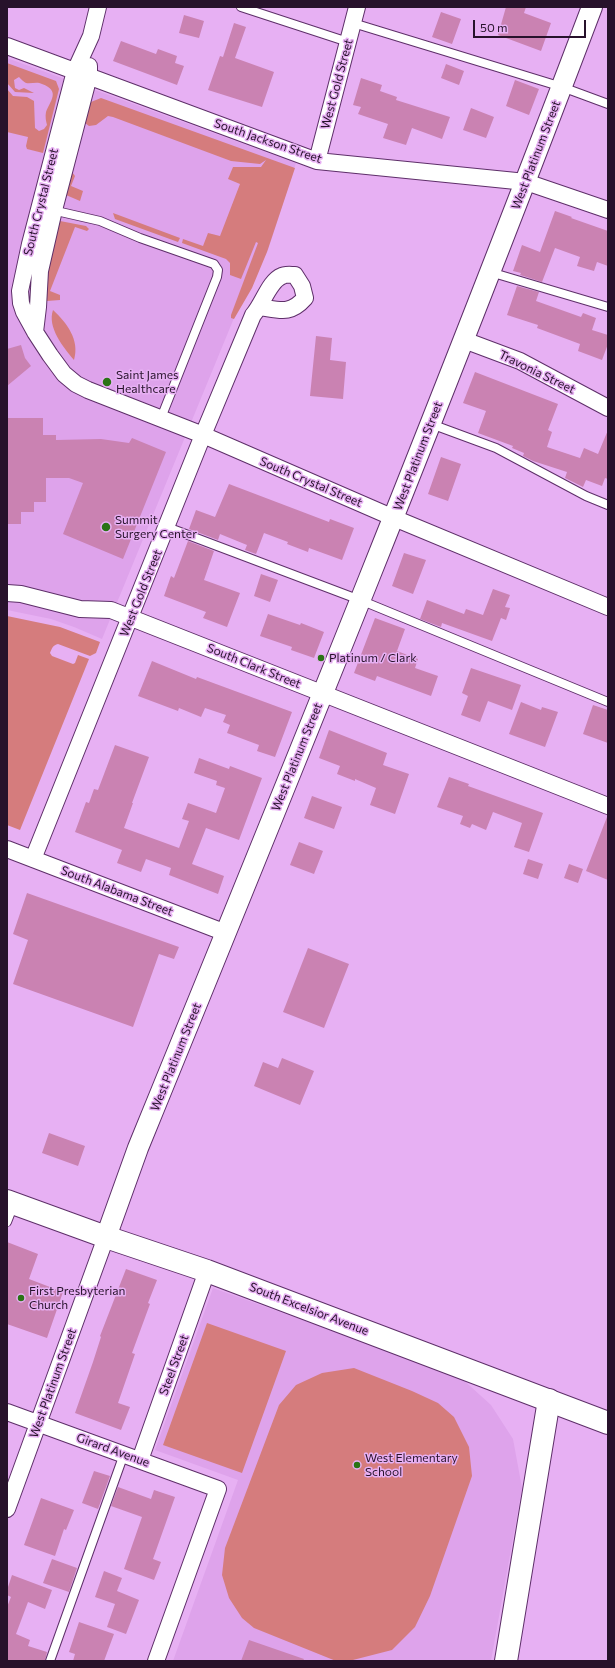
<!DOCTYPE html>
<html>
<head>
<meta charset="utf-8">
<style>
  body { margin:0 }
  #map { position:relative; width:615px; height:1668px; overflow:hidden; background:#e7b0f3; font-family:Commissioner,sans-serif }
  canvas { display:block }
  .frame { position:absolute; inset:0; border:8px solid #27122b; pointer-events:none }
  .scale { position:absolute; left:473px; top:20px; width:113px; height:18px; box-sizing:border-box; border:2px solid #27122b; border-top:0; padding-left:5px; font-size:12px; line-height:14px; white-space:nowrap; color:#27122b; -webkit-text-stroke:3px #e7b0f3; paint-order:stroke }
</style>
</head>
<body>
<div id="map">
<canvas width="615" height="1668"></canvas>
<div class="frame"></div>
<div class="scale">50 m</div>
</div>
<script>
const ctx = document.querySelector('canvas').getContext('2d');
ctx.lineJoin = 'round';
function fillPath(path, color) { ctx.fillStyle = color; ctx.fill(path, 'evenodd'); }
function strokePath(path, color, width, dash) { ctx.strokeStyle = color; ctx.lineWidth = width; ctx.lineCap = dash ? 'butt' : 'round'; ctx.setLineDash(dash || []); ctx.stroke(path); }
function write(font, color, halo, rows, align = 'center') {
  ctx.font = font + ' Commissioner,sans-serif'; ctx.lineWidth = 3; ctx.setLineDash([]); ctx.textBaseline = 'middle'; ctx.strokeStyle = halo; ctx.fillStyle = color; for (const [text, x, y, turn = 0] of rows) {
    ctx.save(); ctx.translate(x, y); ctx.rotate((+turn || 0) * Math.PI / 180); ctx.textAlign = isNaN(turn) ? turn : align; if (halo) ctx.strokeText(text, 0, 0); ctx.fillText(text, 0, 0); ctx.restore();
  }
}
fillPath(new Path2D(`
  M7,58L296,163L268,250L241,301L102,639L74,627L51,619L7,610Z
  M213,1288L459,1376L491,1405L513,1439L522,1488L491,1661H173L238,1480L155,1450Z`), '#dea3eb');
fillPath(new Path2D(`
  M7,63L56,81L59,89L43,153L27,149L26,146L28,137L7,132V89L13,96L27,97L34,101L35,128L39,131L44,129L47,125C46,121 45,117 46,112C50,101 61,91 42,84C37,81 32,84 26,83C24,82 21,79 19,77L14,80L15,88L19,90L24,88L34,93L15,92L7,83Z
  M101,98L295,168L267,252L252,288L234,319L231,318V315L258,243L256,242L241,279L230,275V263L226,259L182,243L183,239L203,246L208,233L220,236L240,184L228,179L233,167H261L266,160L260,164L231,161L113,117L108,116L96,125L89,126L85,123L91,102Z
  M72,172L75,176L71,186L83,191L80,201L66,195Z
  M113,213L180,238L178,242L115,219Z
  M60,221L86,226L89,229L87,231L75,227L50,291L60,295V300L47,301C43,274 54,247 60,221Z
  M53,310C67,323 80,340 74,360C63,347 47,327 53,310Z
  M7,616L60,627L100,642L96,653L90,656L58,644C53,645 52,648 50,653L52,656L73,664L75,663L78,655L89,659L20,830L7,825Z
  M207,1323L286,1351L242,1473L163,1445Z
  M354,1368L412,1391L438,1403L454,1417L469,1447L472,1476L430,1596L415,1627L392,1650L349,1661H336L254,1628L242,1618L229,1598L222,1575L225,1548L279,1405L296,1385L322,1373Z`), '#d57c7d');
fillPath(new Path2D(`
  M506,7H526L524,13L551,23L541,51L498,35Z
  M441,12L461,19L452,44L432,37Z
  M184,15L204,21L199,38L179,33Z
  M234,23L246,27L235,58L274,72L262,107L208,90L220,56L223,57Z
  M121,41L156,54L158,49L177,56L175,63L184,66L177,85L113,61Z
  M446,64L464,71L459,85L441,78Z
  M361,78L382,85L380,91L397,97L396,100L450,117L442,139L412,128L406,145L383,138L388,124L358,114L361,107L353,105Z
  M515,80L539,89L529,115L506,106Z
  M471,108L494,117L486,138L463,130Z
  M555,211L572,217L571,218L608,231V266L597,262L594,271L577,266L580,257L555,248L542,282L520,275L521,273L513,271L522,245L540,252Z
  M517,286L539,292L536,301L581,317L583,313L596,318L592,330L608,335V344L602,360L578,351L580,344L537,328L538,325L507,315Z
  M316,336L332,338L330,360L346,362L343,399L310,396Z
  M21,345L25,358L31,366L7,386V349Z
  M475,372L558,404L548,430L552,432L547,447L580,458L584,448L598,454L608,430V479L605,478L602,486L586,480L583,487L565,478L567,472L533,461L523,456L524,453L512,448L513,446L478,433L486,411L463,403Z
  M7,418H43V435H56V440L101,439L129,443L132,438L166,452L123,559L63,534L83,483L69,478H46V502H34V512H21V524H7Z
  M441,457L461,464L448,501L428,494Z
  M229,484L329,522L330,519L354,528L342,560L309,548L308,552L287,544L288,542L264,533L256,554L245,550L247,545L220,534L218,540L189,529L196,510L215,517Z
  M188,541L214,551L204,580L240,593L227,627L203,618L206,612L164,596L171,576L174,578Z
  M404,553L426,560L413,594L392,586Z
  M261,574L278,580L270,602L254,596Z
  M493,589L510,595L505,607L510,608L506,620L501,618L492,641L442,623L441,627L420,619L427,600L464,614L466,609L483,615Z
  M268,614L300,625L301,623L324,632L314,658L291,650L292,647L260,636Z
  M375,618L405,629L397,651L418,659L415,668L438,676L431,696L377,676L375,681L354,673Z
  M152,661L196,679L197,677L292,712L275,757L257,751L259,745L227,733L230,725L223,722L226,715L205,708L201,717L179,708L178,711L138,696Z
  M471,668L521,685L512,710L488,701L480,722L461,715L468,696L462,693Z
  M521,702L541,710L542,707L558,712L545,747L509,734Z
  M593,705L608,710V743L583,734Z
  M329,730L387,753L383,765L409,774L395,814L370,805L376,788L355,779V781L337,774L340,766L319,758Z
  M115,745L149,757L132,803H133L124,828L179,848L189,821L182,819L188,803L216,813L225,788L216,785L217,781L194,773L199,758L229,769L230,766L262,778L239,840L206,828L192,864L224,876L218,894L169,875L171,868L146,859L141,872L117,863L122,850L75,832L86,802L89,803L94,789L98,790Z
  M449,777L469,784L468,786L543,813L529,852L514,847L522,823L493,812L486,830L472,824L470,828L460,824L463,816L437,807Z
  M312,796L342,807L334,829L304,818Z
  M607,817H608V880L586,871Z
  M299,842L323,851L314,874L290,865Z
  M528,859L543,864L538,879L523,874Z
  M569,864L583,869L578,883L564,878Z
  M27,893L179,947L174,959L159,954L133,1027L13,984L28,940L13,934Z
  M308,948L349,964L324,1028L283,1012Z
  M282,1058L314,1071L300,1105L254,1086L263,1062L278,1068Z
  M49,1133L85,1146L78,1166L42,1153Z
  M7,1242L38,1254L29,1279L63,1292L47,1338L7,1324Z
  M126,1269L157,1280L148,1303L150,1304L132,1353L135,1354L118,1403L130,1407L121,1430L75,1413L93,1362L101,1337L100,1336Z
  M94,1471L110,1476L98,1509L82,1503Z
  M118,1487L151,1499L154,1490L175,1497L153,1559L161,1562L154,1580L124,1569L142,1517L111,1506Z
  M41,1498L74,1510L66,1530L64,1529L55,1556L24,1545Z
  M52,1559L77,1568L69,1592L43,1583Z
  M104,1571L122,1578L117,1591L139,1600L126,1634L107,1627L115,1604L95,1597Z
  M12,1575L52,1590L45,1609L28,1602L16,1634L30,1640L28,1646L47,1652L45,1661H7V1607L11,1597L7,1595V1590Z
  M79,1622L114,1634L104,1661H73L75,1654L69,1652Z
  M249,1640L304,1659L303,1661H241Z`), '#ca82b2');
const service = new Path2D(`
  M241,7L348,42
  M353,23L562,87L608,104
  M52,210L100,221L140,238L214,264L218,270L217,277L161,418
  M490,272L608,307
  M431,424L496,448L586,496L608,505
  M167,527L360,600L608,702
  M7,1222L14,1204
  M50,1661L124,1454`);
const minor = new Path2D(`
  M98,7L91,36L75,71L30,244L20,291L21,303L24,312L35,332L50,355L64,374L76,384L88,390L203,435L394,518L608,607
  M7,46L317,161L526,182L608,210
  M317,161L357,7
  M35,332L38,307L40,271L54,210L89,76V66
  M464,340L520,361L608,408
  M7,593L21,594L80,609L111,610L608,806
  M7,849L226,933
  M33,859L203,435L253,315C263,304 269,281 282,276C285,274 291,275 295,275L302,286L305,298C290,315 280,310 260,307
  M7,1412L218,1489L156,1661
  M140,1460L207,1271
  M7,1509L106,1237`);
const tertiary = new Path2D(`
  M106,1237L138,1148C293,769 447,390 592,7`);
const secondary = new Path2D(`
  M7,1201L106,1237L207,1271L608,1423`);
const motorway = new Path2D(`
  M506,1661L549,1400`);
strokePath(service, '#5e2f69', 10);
strokePath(minor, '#5e2f69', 18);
strokePath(tertiary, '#5e2f69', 22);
strokePath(secondary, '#5e2f69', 24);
strokePath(motorway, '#5e2f69', 24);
strokePath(service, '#fff', 8);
strokePath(minor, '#fff', 16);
strokePath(tertiary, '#fff', 20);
strokePath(secondary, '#fff', 22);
strokePath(motorway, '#fff', 22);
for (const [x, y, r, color] of [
  [107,382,5,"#2a7315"],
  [106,527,5,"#2a7315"],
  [321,658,4,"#2a7315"],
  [21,1298,4,"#2a7315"],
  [357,1465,4,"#2a7315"]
]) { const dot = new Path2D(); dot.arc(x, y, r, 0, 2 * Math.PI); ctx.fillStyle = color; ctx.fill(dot); strokePath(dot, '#e7b0f3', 1.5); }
write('12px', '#27122b', '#e7b0f3', [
  ["West Gold Street",337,84,-75],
  ["South Jackson Street",268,141,19],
  ["West Platinum Street",536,155,-69],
  ["South Crystal Street",41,202,-76],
  ["Travonia Street",537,372,26],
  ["West Platinum Street",418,456,-69],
  ["South Crystal Street",311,482,23],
  ["West Gold Street",141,593,-68],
  ["South Clark Street",254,666,22],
  ["West Platinum Street",297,757,-68],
  ["South Alabama Street",117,891,21],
  ["West Platinum Street",176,1057,-68],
  ["South Excelsior Avenue",309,1309,21],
  ["Steel Street",174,1365,-70],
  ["West Platinum Street",53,1383,-70],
  ["Girard Avenue",113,1450,20]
]);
write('12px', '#27122b', '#e7b0f3', [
  ["Saint James",116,375],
  ["Healthcare",116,389],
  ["Summit",115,520],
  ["Surgery Center",115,534],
  ["Platinum / Clark",329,658],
  ["First Presbyterian",29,1291],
  ["Church",29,1305],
  ["West Elementary",365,1458],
  ["School",365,1472]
], 'left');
</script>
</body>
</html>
